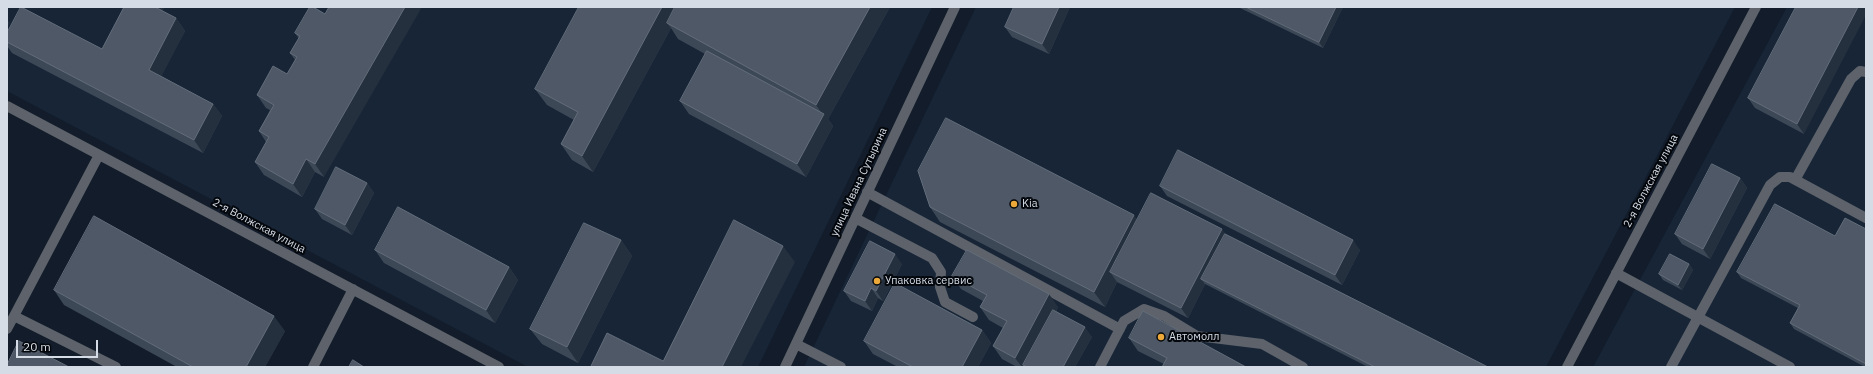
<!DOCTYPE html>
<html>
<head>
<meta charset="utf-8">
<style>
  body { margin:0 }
  #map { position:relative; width:1873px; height:374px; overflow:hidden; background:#121c2a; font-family:"IBM Plex Sans",sans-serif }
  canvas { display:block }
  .frame { position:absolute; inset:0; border:8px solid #d5dce6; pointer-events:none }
  .scale { position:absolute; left:16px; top:340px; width:82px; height:18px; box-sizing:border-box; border:2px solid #d5dce6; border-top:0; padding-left:5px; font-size:12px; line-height:14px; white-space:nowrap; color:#d5dce6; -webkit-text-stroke:3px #04070c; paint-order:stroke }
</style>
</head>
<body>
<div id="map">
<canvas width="1873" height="374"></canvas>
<div class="frame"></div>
<div class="scale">20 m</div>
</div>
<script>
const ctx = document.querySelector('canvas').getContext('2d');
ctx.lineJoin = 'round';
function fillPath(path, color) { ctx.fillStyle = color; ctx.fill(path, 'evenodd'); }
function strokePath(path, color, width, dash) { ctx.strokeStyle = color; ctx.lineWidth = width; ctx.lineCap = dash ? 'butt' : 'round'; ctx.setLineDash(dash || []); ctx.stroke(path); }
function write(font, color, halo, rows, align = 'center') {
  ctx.font = font + ' "IBM Plex Sans",sans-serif'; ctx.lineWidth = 4; ctx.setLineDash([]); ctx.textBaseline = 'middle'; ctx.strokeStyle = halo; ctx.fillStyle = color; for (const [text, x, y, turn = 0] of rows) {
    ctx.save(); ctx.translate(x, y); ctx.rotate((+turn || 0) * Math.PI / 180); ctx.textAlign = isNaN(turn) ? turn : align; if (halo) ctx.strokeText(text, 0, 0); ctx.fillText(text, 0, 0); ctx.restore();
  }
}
fillPath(new Path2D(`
  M7,7H932L758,367H528L7,91Z
  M976,7H1735L1546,367H804Z
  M1787,7H1866V367H1593Z`), '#172537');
strokePath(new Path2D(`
  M7,106L499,367
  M1795,180L1851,79L1860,71L1866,72
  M867,192L1120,329
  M855,218L932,258L941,272L940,287L945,302L973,317
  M1616,273L1790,367
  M14,316L99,155
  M7,329L14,316L116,367
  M796,344L841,367
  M313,367L353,289
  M785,367L955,7
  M1100,367L1124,321L1144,309L1164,316L1197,336L1262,344L1303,367
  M1567,367L1756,7
  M1671,367L1770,185L1780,177H1790L1866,218`), '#5e636b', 10);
fillPath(new Path2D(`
  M124,7H164L162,11L176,18L185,31L161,76L213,104L222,116L203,153L12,53L7,46V33L102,49Z
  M310,7L324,177L315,172L302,197L264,175L255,162L266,142L259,131L270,110L266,108L257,95L287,74L295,60L290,53L299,39L295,33Z
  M579,7H890L828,119L833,126L806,177L689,114L680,101L705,54L678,39L671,28L593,172L572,160L561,144L574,120L547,105L535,89Z
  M1014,7H1070L1049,54L1012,37L1005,27Z
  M1238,7H1343L1323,48Z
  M1796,7L1804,134L1755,108L1748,98Z
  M1740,178L1747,188L1710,259L1682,244L1675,234Z
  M367,183L374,193L352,235L322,219L315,209Z
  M1160,186L1360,250L1342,285L1167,196Z
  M930,207L1137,220L1225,234L1488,367H1368L1205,284L1188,318L1117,282L1105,307L940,222Z
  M1866,229V367H1865L1794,329L1790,323L1798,308L1741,278L1737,272L1835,236Z
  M621,240L632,256L578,363L542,344L530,329Z
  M375,250L509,267L518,280L495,323L384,263Z
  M902,264L883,301L878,298L872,311L851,301L844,291Z
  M1689,264L1693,270L1682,290L1663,280L1659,274Z
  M952,276L1058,307L1056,311L1092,337L1075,367H1017L1002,359L993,346L1003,328L989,320L980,307L983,301L961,289Z
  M54,290L285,331L265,367H177L64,305Z
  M982,330L991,343L978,367H898L873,354L864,341Z
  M1129,338L1246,367L1164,364L1138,351Z`), '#3d4857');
fillPath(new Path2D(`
  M152,7H164L159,17Z
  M405,7H422L324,177L315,164Z
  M662,7H682L667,23L671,28L593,172L582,156Z
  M870,7H890L828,119L833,126L806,177L797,164L823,115L816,105Z
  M1059,7H1070L1049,54L1042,44Z
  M1336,7H1343L1323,48L1319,42Z
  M1858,7H1866V15L1804,134L1797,124Z
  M176,18L185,31L158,83L149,70Z
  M7,19L10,23L7,28Z
  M213,104L222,116L203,153L194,140Z
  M306,159L315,172L302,197L293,184Z
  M1740,178L1747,188L1710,259L1703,249Z
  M367,183L374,193L352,235L345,225Z
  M1134,215L1144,230L1110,272L1117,282L1105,307L1094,292Z
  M1222,229L1229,239L1201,279L1205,284L1188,318L1181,308Z
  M621,240L632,256L578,363L567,347Z
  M1353,240L1360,250L1342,285L1335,275Z
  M783,246L795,262L741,367H722Z
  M895,254L902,264L883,301L876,291Z
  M1689,264L1693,270L1682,290L1678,285Z
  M509,267L518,280L495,323L486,310Z
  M871,288L878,298L872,311L865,301Z
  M1049,294L1058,307L1026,367L1023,365L1025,367H1022L1015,358Z
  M274,316L285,331L265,367H246Z
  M1085,327L1092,337L1075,367H1063Z
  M982,330L991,343L978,367H962Z`), '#25303e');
const building = new Path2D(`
  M21,7L102,49L124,7H155L176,18L149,70L213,104L194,140L7,42V33Z
  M310,7H313L325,14L329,7H405L315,164L306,159L293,184L255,162L269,137L259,131L274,105L257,95L273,66L287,74L297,57L290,53L300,36L295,33Z
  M579,7H662L582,156L561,144L578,112L535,89Z
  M675,7H870L816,105L667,23Z
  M1014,7H1059L1042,44L1005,27Z
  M1246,7H1336L1319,42Z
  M1796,7H1858L1797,124L1748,98Z
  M707,51L824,114L797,164L680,101Z
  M946,118L1134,215L1094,292L930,207L918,171Z
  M1178,150L1353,240L1335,275L1160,186Z
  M1712,164L1740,178L1703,249L1675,234Z
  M336,167L367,183L345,225L315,209Z
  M1151,193L1222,229L1181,308L1110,272Z
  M1775,204L1835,236L1845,218L1866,229V364L1790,323L1800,305L1737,272Z
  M398,207L509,267L486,310L375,250Z
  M94,216L274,316L246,367H193L54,290Z
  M734,220L783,246L722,367H593L591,366L607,333L663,361Z
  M584,223L621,240L567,347L530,329Z
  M1225,234L1488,367H1375L1201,279Z
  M870,241L895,254L876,291L871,288L865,301L844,291Z
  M967,250L1049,294L1015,358L993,346L1007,321L980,307L987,295L952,276Z
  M1670,254L1689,264L1678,285L1659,274Z
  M895,283L982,330L962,367H913L864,341Z
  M1053,310L1085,327L1063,367H1027L1023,365Z
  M1143,311L1246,367H1162L1167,358L1129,338Z
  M19,341L69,367H7V365Z
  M353,360L364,367H349Z`);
fillPath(building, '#4e5866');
strokePath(building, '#636d7a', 1);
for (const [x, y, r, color] of [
  [1014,204,4,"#eca93a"],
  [877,281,4,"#eca93a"],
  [1161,337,4,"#eca93a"]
]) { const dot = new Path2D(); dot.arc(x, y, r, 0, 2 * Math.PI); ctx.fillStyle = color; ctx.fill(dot); strokePath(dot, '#04070c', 1.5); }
write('11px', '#d5dce6', '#04070c', [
  ["2-я Волжская улица",1651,181,-62],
  ["улица Ивана Сутырина",859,182,-65],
  ["2-я Волжская улица",259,226,28]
]);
write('11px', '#d5dce6', '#04070c', [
  ["Kia",1022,204],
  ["Упаковка сервис",885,281],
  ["Автомолл",1169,337]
], 'left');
</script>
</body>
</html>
